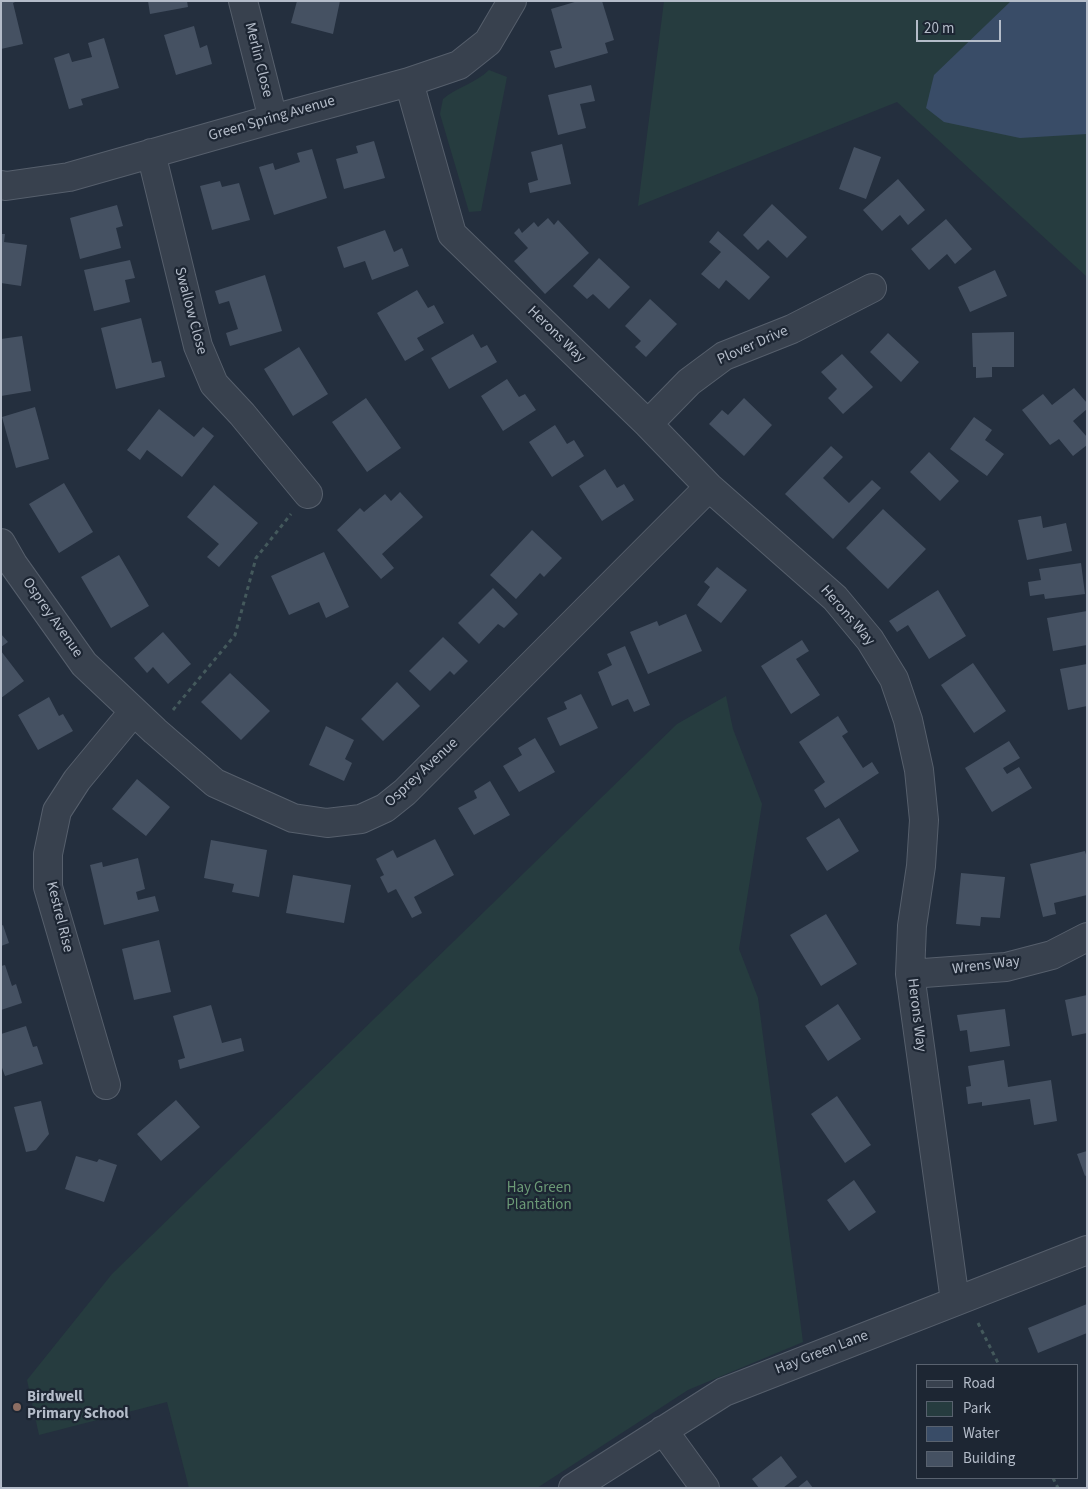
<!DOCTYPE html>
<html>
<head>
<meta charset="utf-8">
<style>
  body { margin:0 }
  #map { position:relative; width:1088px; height:1489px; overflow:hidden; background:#242f3e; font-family:"Source Sans 3",sans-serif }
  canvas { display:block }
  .frame { position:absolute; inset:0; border:2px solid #b4bcc9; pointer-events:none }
  .legend { position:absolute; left:916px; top:1364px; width:162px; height:115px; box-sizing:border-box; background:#1d2633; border:1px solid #59626f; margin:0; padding:6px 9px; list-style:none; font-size:15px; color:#b4bcc9 }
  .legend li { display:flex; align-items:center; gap:10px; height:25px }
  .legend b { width:25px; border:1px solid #59626f }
  .scale { position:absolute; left:916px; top:20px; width:85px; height:22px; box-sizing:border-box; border:2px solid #b4bcc9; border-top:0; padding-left:6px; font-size:15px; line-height:18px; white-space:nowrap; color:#b4bcc9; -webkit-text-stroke:4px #1d2633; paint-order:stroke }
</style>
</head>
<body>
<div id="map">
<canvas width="1088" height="1489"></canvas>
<div class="frame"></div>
<ul class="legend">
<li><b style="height:6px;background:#38414e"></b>Road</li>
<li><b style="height:14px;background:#263c3f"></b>Park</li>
<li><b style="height:14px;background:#394c67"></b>Water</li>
<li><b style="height:14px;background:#455162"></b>Building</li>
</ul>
<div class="scale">20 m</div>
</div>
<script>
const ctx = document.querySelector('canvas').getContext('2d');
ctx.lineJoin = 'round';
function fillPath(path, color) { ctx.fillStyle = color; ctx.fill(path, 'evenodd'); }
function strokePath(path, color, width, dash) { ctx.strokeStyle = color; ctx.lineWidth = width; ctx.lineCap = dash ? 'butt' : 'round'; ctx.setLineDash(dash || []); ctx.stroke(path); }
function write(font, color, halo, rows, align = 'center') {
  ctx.font = font + ' "Source Sans 3",sans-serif'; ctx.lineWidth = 4.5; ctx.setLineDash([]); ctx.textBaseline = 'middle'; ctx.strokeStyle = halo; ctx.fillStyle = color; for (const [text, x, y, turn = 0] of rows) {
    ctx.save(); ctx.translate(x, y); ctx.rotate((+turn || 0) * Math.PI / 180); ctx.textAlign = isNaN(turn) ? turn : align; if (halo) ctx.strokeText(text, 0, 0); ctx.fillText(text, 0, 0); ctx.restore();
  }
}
fillPath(new Path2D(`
  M664,1H1087V277L897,102L638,206Z
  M489,70L507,77L481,211L469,212L440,114L443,99C457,87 476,83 489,70Z
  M726,696L733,729L762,804L739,949L758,998L803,1342L688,1390L537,1488H189L167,1402L39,1435L27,1380L112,1274L677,724Z`), '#263c3f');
fillPath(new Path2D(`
  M1011,1H1087V134L1020,138L944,122L926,108L934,75Z`), '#394c67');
fillPath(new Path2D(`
  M1,1H17L13,3L23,44L1,49Z
  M148,1H187L188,7L150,14Z
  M297,1H340L333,34L291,23Z
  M578,1H602L614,40L605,43L608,53L555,68L550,51L562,48L551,9Z
  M194,26L200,48L207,45L212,64L176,75L164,35Z
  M104,38L119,88L81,99L83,105L69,109L54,58L69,53L72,62L92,57L88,43Z
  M591,85L595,101L580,104L586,128L558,135L548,95Z
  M374,141L385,178L344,189L336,159L358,153L356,146Z
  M562,144L571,184L530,193L528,183L538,180L531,152Z
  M854,147L881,157L866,199L839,189Z
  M312,149L327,198L274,215L259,167L273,163L275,170L300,162L297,153Z
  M898,179L925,210L908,225L900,215L882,231L863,210Z
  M220,181L222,187L239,183L250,220L212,230L200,186Z
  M772,204L807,237L787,258L768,240L758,250L743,235Z
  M117,205L123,226L116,228L121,248L80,259L70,218Z
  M548,218L554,225L558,220L589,253L545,294L514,261L528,248L514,233L519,228L522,233L534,222L538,227Z
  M946,219L972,249L955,264L947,254L929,270L911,249Z
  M385,230L394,252L402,248L409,266L372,280L365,261L344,268L337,247Z
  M718,231L770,277L749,300L726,280L719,289L701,274L721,252L709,242Z
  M1,234H5L4,242L27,245L21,286L1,283Z
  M599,258L630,287L609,309L593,294L587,299L573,286Z
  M130,260L135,278L125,280L130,302L94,311L84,270Z
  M995,270L1007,296L970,312L958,287Z
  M265,275L282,331L230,346L226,333L238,329L229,301L219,304L215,291Z
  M417,290L428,308L434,305L444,323L417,338L424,350L405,361L377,313Z
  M650,299L677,324L646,357L635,347L641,341L625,326Z
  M141,318L152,363L161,361L165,377L116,389L101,328Z
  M1014,332V367H992V377L976,378V367H973L972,333Z
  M888,333L919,362L901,382L870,352Z
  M473,334L481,348L487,345L497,362L449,389L431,358Z
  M22,336L31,391L1,396V339Z
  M299,347L328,394L293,416L264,369Z
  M842,354L873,387L843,414L828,398L837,389L821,372Z
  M507,379L519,397L525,394L536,410L503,431L481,396Z
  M1074,388L1087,403V409L1073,421L1087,437V445L1073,456L1059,439L1050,445L1022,410L1043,394L1052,405Z
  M366,398L401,448L367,472L332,422Z
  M744,398L772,425L744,456L709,424L722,410L728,415Z
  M35,407L49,459L16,468L2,417Z
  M159,409L194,437L203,427L214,436L182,477L147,450L140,460L127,450Z
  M974,417L992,430L985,440L1004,454L987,476L950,449Z
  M555,425L567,444L574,440L584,456L552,477L529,442Z
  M831,446L843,457L823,478L849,503L872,480L881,488L833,539L785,494Z
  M929,452L959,481L940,501L910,472Z
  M605,469L617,488L624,484L634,500L602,521L579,486Z
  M64,483L93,532L59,553L29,504Z
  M214,485L258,523L219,567L207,557L219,544L187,517Z
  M400,492L423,517L382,554L394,568L381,579L337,530L360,508L364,512L385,494L391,501Z
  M883,509L926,549L888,589L846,548Z
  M1041,516L1043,528L1066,523L1072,551L1027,560L1018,520Z
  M532,530L562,558L544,577L540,573L516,599L490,575Z
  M324,552L349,607L326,618L319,602L289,615L271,576Z
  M119,555L149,606L111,628L81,577Z
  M1081,563L1085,594L1045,599L1044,594L1030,596L1028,582L1041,580L1039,569Z
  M717,567L747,590L721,623L697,605L710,587L704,582Z
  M493,588L518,614L504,628L498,624L479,644L458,623Z
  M938,590L966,636L929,659L908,625L897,632L889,621Z
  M1087,611V645L1053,651L1047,618Z
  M686,614L702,651L648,674L630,632L657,621L659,626Z
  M163,632L191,664L168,684L153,667L147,673L134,658Z
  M1,634L8,642L1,647Z
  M443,637L468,661L454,675L450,671L430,691L409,671Z
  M802,640L809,651L796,659L820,695L791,714L761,666Z
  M625,646L650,705L634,712L628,699L612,706L598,672L612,665L607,654Z
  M1,651L24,681L1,698Z
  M973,663L1006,711L974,733L941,685Z
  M1087,664V706L1068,710L1060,669Z
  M230,673L270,711L241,740L201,702Z
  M397,682L420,706L383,741L361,719Z
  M581,694L598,728L560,746L547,718L567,709L564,702Z
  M49,697L59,716L63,714L73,731L38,750L18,715Z
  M838,716L848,732L842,736L863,768L872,762L879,773L825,808L814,790L825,782L799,742Z
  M326,726L354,740L345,759L352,763L344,781L309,765Z
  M535,738L555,772L519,792L503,766L522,755L518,748Z
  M1009,741L1020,758L1003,768L1007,774L1019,767L1032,788L992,812L965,768Z
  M137,779L170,807L146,836L112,809Z
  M490,781L510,815L474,835L458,808L477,798L474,791Z
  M839,818L859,851L827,871L806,838Z
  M435,839L454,875L414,897L422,913L412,918L396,889L388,893L380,877L384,875L376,859L393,850L397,858Z
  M211,840L267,850L259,897L232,892L234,884L204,878Z
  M1085,851L1087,858V895L1054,903L1056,914L1043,917L1030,864Z
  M138,858L145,889L136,892L138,900L155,896L159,911L104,925L90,865L102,862L103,867Z
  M961,873L1005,877L1000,918L981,917L980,926L956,924Z
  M293,875L351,885L344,923L286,913Z
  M826,914L857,964L821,986L790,935Z
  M3,925L9,943L1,946V926Z
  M159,940L171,992L134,1000L122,949Z
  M5,965L12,986L16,984L22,1003L1,1010V966Z
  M1087,995V1033L1072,1036L1065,1000Z
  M838,1004L861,1039L828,1061L805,1026Z
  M211,1005L222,1043L241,1038L244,1051L180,1069L178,1060L185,1058L173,1016Z
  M1005,1009L1010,1046L970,1052L967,1030L960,1031L957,1015Z
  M26,1026L33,1047L37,1046L43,1064L5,1076L1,1065V1034Z
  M1004,1060L1008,1087L1051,1080L1057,1121L1034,1125L1030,1099L982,1106V1102L968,1104L966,1087L971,1086L968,1066Z
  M837,1096L871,1145L845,1163L811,1114Z
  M176,1100L200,1127L161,1161L137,1134Z
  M41,1101L49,1134L36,1150L26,1152L14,1107Z
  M1087,1151V1175L1085,1176L1077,1154Z
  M76,1156L97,1162L99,1159L117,1165L104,1202L65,1189Z
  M854,1180L876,1212L849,1231L827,1200Z
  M1087,1304V1333L1038,1353L1028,1328Z
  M781,1456L797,1477L783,1488H759L752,1479Z
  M807,1480L813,1488H797Z`), '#455162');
const minor = new Path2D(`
  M243,1L273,119
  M409,82L452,234L648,424L709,487L835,598L870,640L894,679L908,720L919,770L924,820L921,866L912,926L910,974L955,1301
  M151,153L198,346L214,384L242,414L308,494
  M1,185L6,186L69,177L273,119L409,82L459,65L488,42L512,1
  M648,424L689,382L724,356L792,329L872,288
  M1,543L13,564L84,664L155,731L215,783L293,818L327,823L361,819L385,808L405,792L709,487
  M910,974L1006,967L1052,955L1087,937
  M106,1085L48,887V854L57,811L77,780L134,711
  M663,1430L705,1488
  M573,1488L724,1392L1087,1250`);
strokePath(minor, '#565f6c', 30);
strokePath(new Path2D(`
  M173,710L235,635L256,558L291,514
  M978,1323L999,1365
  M1053,1478L1058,1488`), '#44595c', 3, [4, 4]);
strokePath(minor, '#38414e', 28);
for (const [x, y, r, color] of [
  [17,1407,5,"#8d6e63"]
]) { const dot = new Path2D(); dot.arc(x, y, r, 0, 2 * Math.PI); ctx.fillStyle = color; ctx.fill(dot); strokePath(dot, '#1d2633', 2); }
write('15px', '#b4bcc9', '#1d2633', [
  ["Merlin Close",258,60,76],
  ["Green Spring Avenue",272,119,-16],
  ["Swallow Close",190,311,75],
  ["Herons Way",556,335,44],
  ["Plover Drive",753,346,-24],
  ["Herons Way",847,616,49],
  ["Osprey Avenue",52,618,55],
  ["Osprey Avenue",422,773,-43],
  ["Kestrel Rise",59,917,76],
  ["Wrens Way",986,966,-7],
  ["Herons Way",916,1015,83],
  ["Hay Green Lane",822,1353,-21]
]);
write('15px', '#6b9a76', '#1d2633', [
  ["Hay Green",539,1189],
  ["Plantation",539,1206]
]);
write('bold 15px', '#b4bcc9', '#1d2633', [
  ["Birdwell",27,1398],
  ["Primary School",27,1415]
], 'left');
</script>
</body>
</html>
